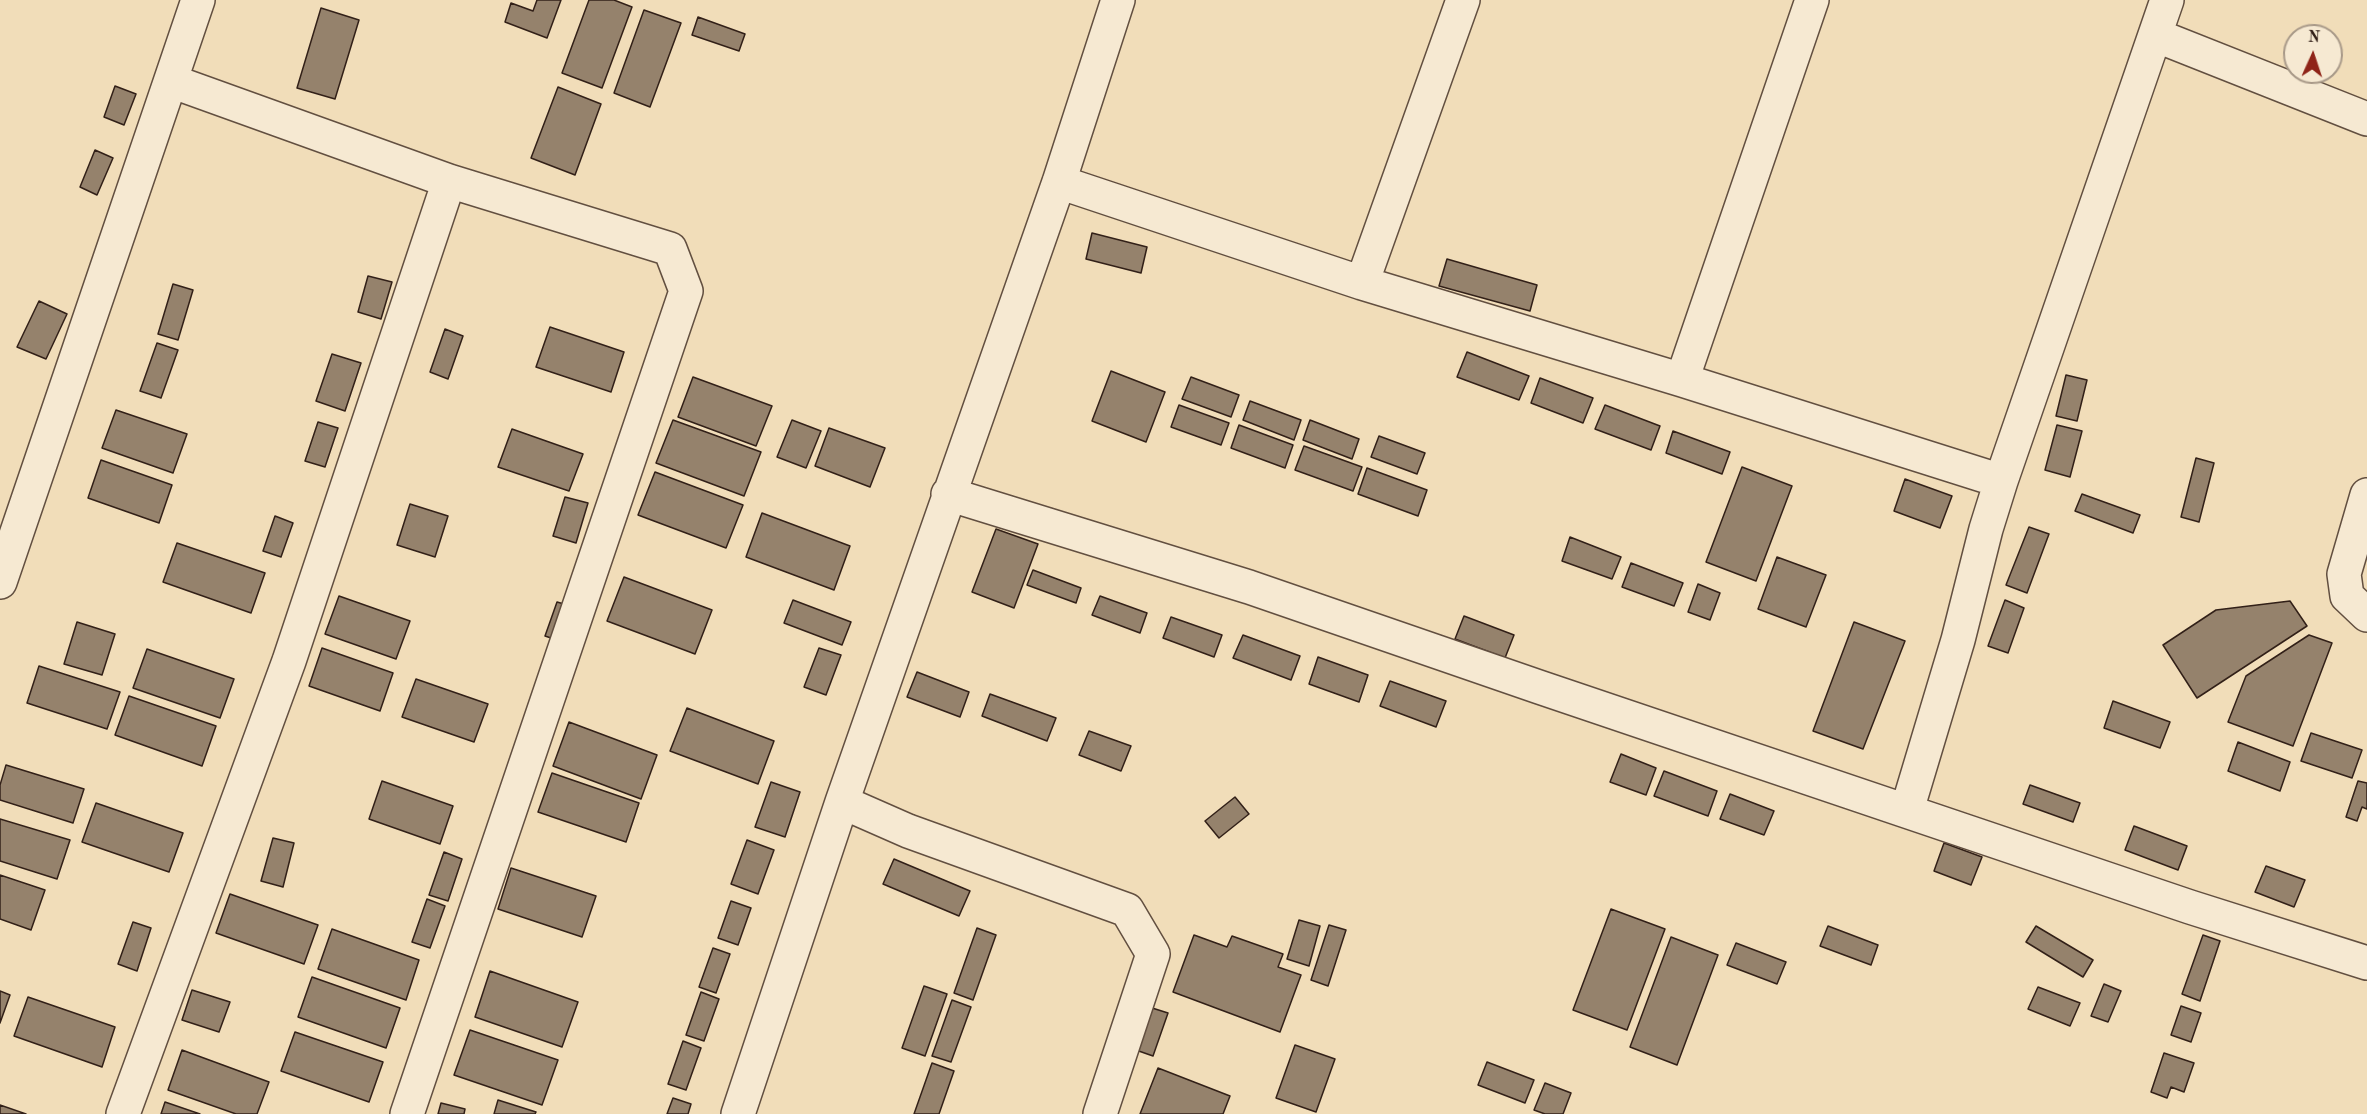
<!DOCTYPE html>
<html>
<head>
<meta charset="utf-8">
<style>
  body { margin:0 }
  #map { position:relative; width:2367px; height:1114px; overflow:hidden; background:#f1ddb9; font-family:"Old Standard TT",serif }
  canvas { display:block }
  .north { position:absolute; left:2283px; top:24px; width:60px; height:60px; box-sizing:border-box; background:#f6e9d2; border:2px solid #a89988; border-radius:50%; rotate:3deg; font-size:16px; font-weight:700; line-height:24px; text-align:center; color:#322018 }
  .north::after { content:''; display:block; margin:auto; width:21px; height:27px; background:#8f2418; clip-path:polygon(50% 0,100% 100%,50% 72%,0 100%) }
</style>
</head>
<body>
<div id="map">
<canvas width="2367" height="1114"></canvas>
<div class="north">N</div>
</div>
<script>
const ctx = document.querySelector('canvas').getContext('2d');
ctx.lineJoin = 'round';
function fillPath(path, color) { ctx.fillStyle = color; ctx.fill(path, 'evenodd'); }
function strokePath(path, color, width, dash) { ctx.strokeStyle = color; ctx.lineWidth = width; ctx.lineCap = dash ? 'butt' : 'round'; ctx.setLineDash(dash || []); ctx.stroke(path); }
const building = new Path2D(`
  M537,0H561L547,38L505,22L511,3L533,11Z
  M589,0H614L632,7L602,88L562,73Z
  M321,8L359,20L335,99L297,88Z
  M644,10L681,23L650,107L614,93Z
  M698,17L745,34L739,51L692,35Z
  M115,86L136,94L124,125L104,117Z
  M558,87L601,104L575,175L531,158Z
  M95,150L113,158L97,195L80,187Z
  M1092,233L1147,247L1141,273L1086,259Z
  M1447,259L1537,285L1530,311L1439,286Z
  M368,276L392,282L381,319L358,312Z
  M173,284L193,290L178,340L158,334Z
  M39,301L67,314L46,359L17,347Z
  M550,327L624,352L611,392L536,367Z
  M445,329L463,336L448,379L430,372Z
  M157,343L178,350L161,398L140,391Z
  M1467,352L1529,376L1519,400L1457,377Z
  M332,354L361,363L345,411L316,401Z
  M1111,371L1165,392L1146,442L1092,421Z
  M2066,375L2087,380L2077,421L2056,416Z
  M693,377L772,406L756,446L678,417Z
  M1191,377L1239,395L1231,417L1182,399Z
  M1540,378L1593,398L1583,423L1531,403Z
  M1250,401L1301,420L1294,440L1243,420Z
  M1179,405L1229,423L1221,445L1171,427Z
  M1605,405L1660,426L1651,450L1595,429Z
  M116,410L187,434L173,473L102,448Z
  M673,420L761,452L744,496L656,463Z
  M792,420L821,431L806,468L777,457Z
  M1310,420L1359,439L1352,459L1303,440Z
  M318,422L338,428L325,467L305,461Z
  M1239,425L1293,445L1285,468L1231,448Z
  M2057,425L2082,431L2070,477L2045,470Z
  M829,428L885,448L870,487L815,466Z
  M512,429L583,454L569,491L498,467Z
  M1673,431L1730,452L1722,474L1666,453Z
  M1379,436L1425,453L1417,474L1371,457Z
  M1304,446L1362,467L1353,491L1295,470Z
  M2196,458L2214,463L2199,522L2181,517Z
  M101,460L172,485L159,523L88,498Z
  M1742,467L1792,486L1756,581L1706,562Z
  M1367,468L1427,490L1418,516L1358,494Z
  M655,472L743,505L726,548L638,515Z
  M1905,479L1952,496L1940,528L1894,511Z
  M2082,494L2140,515L2133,533L2075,511Z
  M565,497L588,503L576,543L553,536Z
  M410,504L448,516L435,557L397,545Z
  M762,513L850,546L834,590L746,557Z
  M275,516L293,523L281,557L263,551Z
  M2029,527L2049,534L2027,593L2006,585Z
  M996,529L1038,544L1014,608L972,592Z
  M1570,537L1621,557L1612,579L1562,561Z
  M177,543L265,573L251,613L163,582Z
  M1777,557L1826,575L1806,627L1758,609Z
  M1631,563L1683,583L1674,606L1622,587Z
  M1033,570L1081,588L1076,603L1027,585Z
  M624,577L712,610L695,654L607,621Z
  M1698,584L1720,593L1710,620L1688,612Z
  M339,596L410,621L396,659L325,634Z
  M1100,596L1147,613L1140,633L1092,615Z
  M793,600L851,622L842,645L784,623Z
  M2005,600L2024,608L2008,653L1988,646Z
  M2290,601L2307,626L2197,698L2163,645L2216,610Z
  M557,602L575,607L563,642L545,636Z
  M1464,616L1514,635L1505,658L1455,639Z
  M1171,617L1222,635L1214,657L1163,638Z
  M77,622L115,634L102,675L64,664Z
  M1854,622L1905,641L1863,749L1813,731Z
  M1243,635L1300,656L1291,680L1233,658Z
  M2309,635L2332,643L2293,746L2228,722L2246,676Z
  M322,648L393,673L380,711L309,686Z
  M819,648L841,655L826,695L804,687Z
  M147,649L234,679L220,718L133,688Z
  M1318,657L1368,675L1359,702L1309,684Z
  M39,666L120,692L107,729L27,703Z
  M917,672L969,692L960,717L907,697Z
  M416,679L488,704L474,742L402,717Z
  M1390,681L1446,701L1436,727L1380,706Z
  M990,694L1056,718L1047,741L982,716Z
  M129,696L216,726L202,766L115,735Z
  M2113,701L2170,722L2160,748L2104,728Z
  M687,708L774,741L758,784L670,751Z
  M569,722L657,755L641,799L553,766Z
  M1089,731L1131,746L1121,771L1079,755Z
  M2311,733L2362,750L2352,778L2301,761Z
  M2238,742L2290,762L2280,791L2228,771Z
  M1621,754L1656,768L1646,795L1610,782Z
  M6,765L84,789L73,823L0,800V785Z
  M1664,771L1717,791L1708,816L1654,796Z
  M552,773L639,803L626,842L538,812Z
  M382,781L453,806L440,844L369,819Z
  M2358,781L2367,783V809L2362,807L2357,821L2346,817Z
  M771,782L800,792L785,837L755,827Z
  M2030,785L2080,803L2073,822L2023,804Z
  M1730,794L1774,811L1764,835L1720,819Z
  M1235,797L1249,814L1219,838L1205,821Z
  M96,803L183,833L169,872L82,842Z
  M0,819L70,840L57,879L0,861Z
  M2134,826L2187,846L2178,870L2125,850Z
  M273,838L294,843L283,887L261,881Z
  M747,840L774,850L758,894L731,884Z
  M1944,843L1982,857L1971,885L1934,871Z
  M444,852L462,859L448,901L429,895Z
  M894,859L970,891L959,916L883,884Z
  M2266,866L2305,880L2294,907L2255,892Z
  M511,868L596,896L582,937L498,909Z
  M0,875L45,890L31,930L0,919Z
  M230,894L318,925L304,964L216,933Z
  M427,899L445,906L430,948L412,942Z
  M731,901L751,908L738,945L718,938Z
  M1611,909L1665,929L1627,1030L1573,1010Z
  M1299,920L1320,926L1309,966L1287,959Z
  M133,922L151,928L137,971L118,964Z
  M1329,925L1346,930L1328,986L1311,980Z
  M1828,926L1878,945L1871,965L1820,946Z
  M2036,926L2093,960L2083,977L2026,942Z
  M977,928L996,935L973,1000L954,993Z
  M332,929L419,960L406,1000L318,969Z
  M1194,935L1227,947L1232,936L1283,954L1278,967L1301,975L1280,1032L1173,992Z
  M2203,935L2220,941L2200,1001L2182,994Z
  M1671,937L1718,955L1677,1065L1630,1047Z
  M1736,943L1786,962L1777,984L1727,965Z
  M713,948L730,954L716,993L699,987Z
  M490,971L578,1002L562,1047L475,1017Z
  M312,977L400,1008L386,1048L298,1017Z
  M2104,984L2121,991L2108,1022L2091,1016Z
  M924,986L947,994L925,1056L902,1048Z
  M2038,987L2080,1003L2070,1026L2028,1009Z
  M192,990L230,1002L219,1032L182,1020Z
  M0,991L10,995L0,1023Z
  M701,992L719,999L704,1041L686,1035Z
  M28,997L115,1027L102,1067L14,1036Z
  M952,1000L971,1007L951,1062L932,1056Z
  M2181,1006L2201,1013L2191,1042L2171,1035Z
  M1149,1007L1168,1013L1153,1056L1133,1049Z
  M470,1030L558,1060L542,1105L454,1075Z
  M295,1032L383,1062L369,1102L281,1071Z
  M683,1041L701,1048L686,1090L668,1084Z
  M1295,1045L1335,1059L1316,1112L1276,1098Z
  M182,1050L269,1082L257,1114H236L168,1090Z
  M2164,1053L2194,1063L2184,1092L2171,1087L2167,1098L2151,1092Z
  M1487,1062L1534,1080L1525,1103L1478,1085Z
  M932,1063L954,1071L939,1114H914Z
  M1158,1068L1230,1096L1223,1114H1140Z
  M1545,1083L1571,1093L1563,1114H1545L1534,1110Z
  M673,1098L691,1104L688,1114H667Z
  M498,1100L536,1112L535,1114H494Z
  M165,1102L200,1114H161Z
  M441,1103L465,1109L464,1114H438Z
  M0,1105L26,1114H0Z`);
fillPath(building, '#95826c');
strokePath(building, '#322018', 1.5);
const minor = new Path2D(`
  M2155,35L2367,119
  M171,81L449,181L670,249L686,291L407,1114
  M1059,182L1362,283L1682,380L2001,481
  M1362,283L1463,0
  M1682,380L1812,0
  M948,494L1249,587L1539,687L2190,907L2367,963
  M2367,495L2344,574L2347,596L2367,615
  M0,582L198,0
  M842,802L908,831L1127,910L1153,954L1100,1114
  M1907,810L1958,640L1986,529L2001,481L2167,0
  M123,1114L289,661L449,181
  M738,1114L842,802L1059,182L1118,0`);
strokePath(minor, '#624f40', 36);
strokePath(minor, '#f6e9d2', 33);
</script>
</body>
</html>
